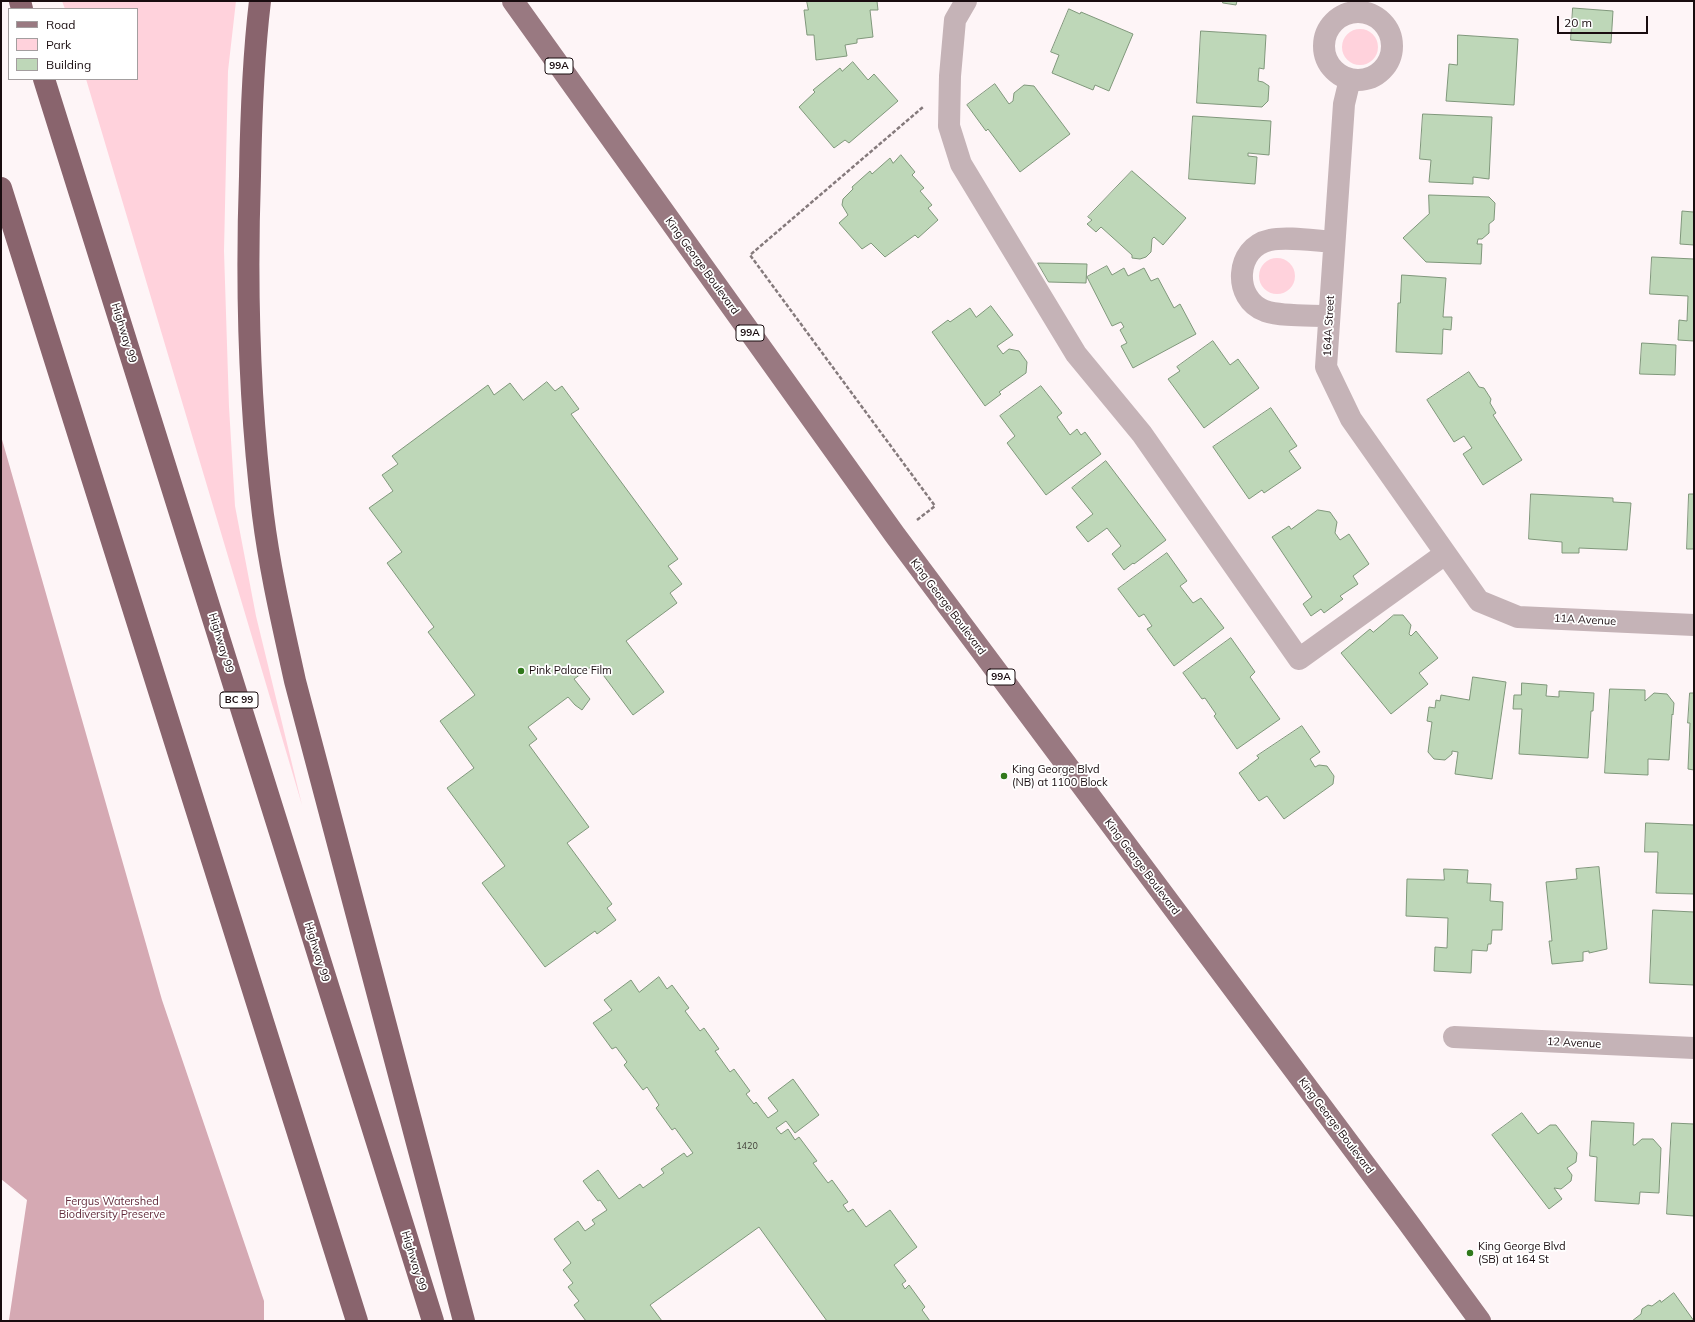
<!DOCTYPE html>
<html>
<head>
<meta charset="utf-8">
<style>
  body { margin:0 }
  #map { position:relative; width:1695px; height:1322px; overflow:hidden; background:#fef5f7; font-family:Mulish,sans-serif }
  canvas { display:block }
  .frame { position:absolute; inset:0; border:2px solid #190c0f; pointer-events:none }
  .legend { position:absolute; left:8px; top:8px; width:130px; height:72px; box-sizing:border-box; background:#fff; border:1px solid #a39e9f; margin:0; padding:5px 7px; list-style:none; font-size:12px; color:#190c0f }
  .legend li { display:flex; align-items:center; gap:8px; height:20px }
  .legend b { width:20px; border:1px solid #a39e9f }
  .scale { position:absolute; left:1557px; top:16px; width:91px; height:18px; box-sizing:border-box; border:2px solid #190c0f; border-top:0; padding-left:5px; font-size:12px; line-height:14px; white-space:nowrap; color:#190c0f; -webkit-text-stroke:3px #fff; paint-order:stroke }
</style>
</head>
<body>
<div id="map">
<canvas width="1695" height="1322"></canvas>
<div class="frame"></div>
<ul class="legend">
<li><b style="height:5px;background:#997981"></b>Road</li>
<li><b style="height:11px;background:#ffd2dc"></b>Park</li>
<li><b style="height:11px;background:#bed7b8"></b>Building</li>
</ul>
<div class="scale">20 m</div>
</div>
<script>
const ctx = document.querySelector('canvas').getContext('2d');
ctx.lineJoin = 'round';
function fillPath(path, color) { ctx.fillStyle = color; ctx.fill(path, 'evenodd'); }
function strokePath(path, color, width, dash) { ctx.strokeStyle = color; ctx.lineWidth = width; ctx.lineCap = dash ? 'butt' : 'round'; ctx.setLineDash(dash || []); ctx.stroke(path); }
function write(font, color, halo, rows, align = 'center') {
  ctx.font = font + ' Mulish,sans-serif'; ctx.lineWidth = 3.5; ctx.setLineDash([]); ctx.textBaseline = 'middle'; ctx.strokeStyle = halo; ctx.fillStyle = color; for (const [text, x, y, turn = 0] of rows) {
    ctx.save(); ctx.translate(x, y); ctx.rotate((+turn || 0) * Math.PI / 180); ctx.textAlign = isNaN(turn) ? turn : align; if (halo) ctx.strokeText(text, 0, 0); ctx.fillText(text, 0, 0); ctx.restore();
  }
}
fillPath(new Path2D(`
  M62,1H236L228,71L224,251L229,407L235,506L256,616L302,805L86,79H137V9H65Z
  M1342 47a18 18 0 1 1 36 0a18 18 0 1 1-36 0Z
  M1259 276a18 18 0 1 1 36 0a18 18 0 1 1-36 0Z`), '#ffd2dc');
fillPath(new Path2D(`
  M1,436L162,1000L264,1301V1321H5L9,1320L27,1200L1,1179Z`), '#d5a9b3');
const building = new Path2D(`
  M807,1H877L878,10H870L873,37L857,39V43L845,45L847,56L816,60L814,35H807L804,10H808Z
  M1223,1H1237L1236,5L1223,3Z
  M1573,8L1613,11L1611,43L1571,40Z
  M1069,9L1080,14L1081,12L1133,34L1109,91L1095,85L1093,90L1052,73L1059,55L1051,52Z
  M1201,31L1266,35L1264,69L1259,68L1258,81L1263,82L1269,86L1268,101L1262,107L1197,103Z
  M1458,35L1518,39L1514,105L1446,101L1449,64L1457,65Z
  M853,62L868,80L874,74L898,101L849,143L845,140L834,148L799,107L815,92L813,90L840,68L842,71Z
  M995,84L1009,104L1013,101L1014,93L1024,85L1034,86L1070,134L1020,172L988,129L986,131L967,105Z
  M1423,114L1492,117L1489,179L1473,177V184L1429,182L1431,160L1420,159Z
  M1193,116L1271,121L1269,155L1248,153V156L1257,157L1255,184L1189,179Z
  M901,155L915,172L912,175L924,188L920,191L932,205L928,208L938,220L918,238L915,235L885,257L871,243L862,249L839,223L848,215L842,205L843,199L853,189L852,187L870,171L872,174L890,158L893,163Z
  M1132,171L1186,218L1163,245L1154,237L1152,239L1151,252L1146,257L1140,259L1132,258V255L1101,227L1096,232L1087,224L1092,220L1088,217Z
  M1429,195L1489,197L1495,203L1494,220L1489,224V233L1482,239H1478L1477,244H1482L1481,264L1426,262L1403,238L1429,214Z
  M1694,196V245L1680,244L1682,211L1693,212Z
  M1652,257L1694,259V341L1678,340L1679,320L1687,321L1688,296L1650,294Z
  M1038,263L1087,264L1086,283L1049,282Z
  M1107,266L1112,275L1124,268L1128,276L1144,268L1151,281L1158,278L1174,308L1180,304L1196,334L1133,368L1121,346L1127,343L1120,330L1124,327L1121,322L1112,326L1087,277Z
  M1402,275L1446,278L1443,317H1452L1451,330L1443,329L1442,354L1396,352L1398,303H1400Z
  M991,306L1013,335L997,346L1003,354L1009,349L1019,351L1027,362L1026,373L999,392L1001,394L985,406L932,332L948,320L950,322L970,308L976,317Z
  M1213,341L1230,365L1238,359L1259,388L1204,428L1168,379L1180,371L1177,367Z
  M1642,343L1676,345L1675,375L1640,374Z
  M1469,372L1479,387L1484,388L1491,399L1490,403L1496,413L1493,415L1522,460L1483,485L1463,454L1472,448L1464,436L1454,442L1427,400Z
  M547,382L555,391L562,386L579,409L571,414L678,559L668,566L682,584L670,593L677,603L626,641L664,692L633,715L595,664L574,679L590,699L582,710L575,705L568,697L528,727L537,739L529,745L589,827L567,843L612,904L607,908L616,920L597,934L595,931L545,967L482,883L505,866L447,788L474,768L440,721L475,695L428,632L434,627L387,563L402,552L369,508L393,491L382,475L398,464L392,456L488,385L494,395L510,383L523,400Z
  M1041,386L1062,413L1057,417L1070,435L1077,429L1081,435L1085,432L1101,454L1046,495L1007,443L1015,436L1000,416Z
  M1271,408L1297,446L1289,451L1301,468L1264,493L1262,490L1249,499L1213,447Z
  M1106,461L1166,540L1134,564L1133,563L1124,570L1112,554L1121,546L1107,528L1088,542L1076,527L1093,514L1072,488Z
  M1531,494L1613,498V502L1631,503L1627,550L1579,548V553H1562V542L1529,539Z
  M1689,494H1694V549H1687Z
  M1318,510L1330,512L1337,522L1335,533L1340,540L1349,534L1369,564L1353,576L1358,584L1340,596L1343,599L1324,613L1321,609L1311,616L1303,604L1312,597L1272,537L1289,526L1291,529Z
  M1167,553L1187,581L1180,586L1193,603L1201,598L1224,628L1174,666L1147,629L1152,626L1144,614L1139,617L1118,589Z
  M1394,615H1403L1411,625L1409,634L1411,636L1416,631L1438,658L1419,673L1428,684L1391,714L1341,653L1370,629L1373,632Z
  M1231,638L1255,672L1250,677L1280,719L1237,749L1214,716L1216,714L1205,698L1202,699L1183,673Z
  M1473,677L1506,682L1492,779L1455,774L1458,752L1452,751V754L1445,760L1434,759L1428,752L1432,722L1427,721L1429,707L1435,708L1436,700L1440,701L1441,695L1469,700Z
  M1522,683L1547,685L1546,696L1559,697V691L1594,693L1593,711H1591L1588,758L1519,754L1522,709H1513L1514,695H1521Z
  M1610,689L1645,690V701L1654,693L1667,694L1674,703L1673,715L1672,714L1669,760L1648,759V775L1605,773Z
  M1690,693H1694V770L1688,769L1690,723H1688Z
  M1302,726L1320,752L1310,759L1315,767L1319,765L1327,766L1334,776L1333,784L1284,819L1267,796L1259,801L1239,773L1259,758L1257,756Z
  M1646,823L1694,825V894L1656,893L1658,852H1645Z
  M1599,867L1607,949L1589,953V951L1583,952V961L1552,964L1549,941H1552L1546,882L1577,879L1576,869Z
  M1444,869L1468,870L1467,883L1491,884L1490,901L1503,902L1502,930H1492L1491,944H1488L1487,951L1472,950L1471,973L1434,971L1435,947L1447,948L1448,918L1406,916L1407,879L1444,880Z
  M1653,910L1694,912V985L1650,983Z
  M659,977L667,989L672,985L689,1008L685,1011L700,1031L704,1028L719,1049L715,1051L730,1072L734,1069L750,1091L746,1094L754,1104L756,1102L768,1118L778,1111L768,1098L793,1079L819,1115L795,1133L786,1121L776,1128L781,1134L788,1129L795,1140L799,1137L817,1161L813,1163L828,1183L832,1180L848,1202L843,1205L848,1212L853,1209L866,1227L890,1210L917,1247L894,1265L906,1281L902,1284L905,1289L909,1285L925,1307L922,1310L930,1321H827L759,1227L650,1305L662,1321H586L574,1305L579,1301L568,1287L573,1283L563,1270L571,1263L554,1239L578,1221L585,1231L595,1224L592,1220L607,1210L600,1200L598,1201L583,1181L598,1170L619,1199L640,1184L643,1188L664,1173L661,1169L684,1153L687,1157L693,1153L675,1128L672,1130L656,1108L659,1105L647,1087L643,1090L624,1065L627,1062L616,1047L612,1049L593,1023L612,1010L604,1000L631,980L639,992Z
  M1522,1113L1538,1134L1550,1125H1556L1577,1153L1576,1162L1567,1168L1572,1175L1571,1181L1561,1189L1554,1188L1562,1199L1549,1209L1492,1135Z
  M1592,1121L1634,1123L1633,1145H1635L1642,1139H1653L1661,1148L1659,1193L1640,1192L1639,1204L1595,1201L1597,1157L1590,1156Z
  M1672,1123L1694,1124V1216L1667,1214Z
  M1674,1293L1694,1321H1632L1641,1314L1642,1309L1648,1305L1652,1306L1660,1300L1661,1302Z`);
fillPath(building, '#bed7b8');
strokePath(building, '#80977b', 1);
strokePath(new Path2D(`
  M917,520L935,506L750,255L923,107`), '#857a7c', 2.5, [4, 2]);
strokePath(new Path2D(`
  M966,1L955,20L950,76L949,126L961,164L1076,354L1142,434L1299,659L1445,554
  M1324 46a34 34 0 1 1 68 0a34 34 0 1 1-68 0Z
  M1350,79L1344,104L1326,367L1351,419L1479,601L1518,617L1694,625
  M1329,316C1310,315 1283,317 1265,311C1232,299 1235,247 1270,240C1287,236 1316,241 1334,242
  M1454,1037L1694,1048`), '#c5b3b7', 22);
strokePath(new Path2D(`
  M513,1L895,535L1407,1221L1480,1321`), '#997981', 22);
strokePath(new Path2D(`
  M20,1L22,9
  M260,1C253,59 251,117 250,176C246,290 249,402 263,515C270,571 283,626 295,681L464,1321
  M44,79L433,1321
  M1,188L357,1321`), '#89646d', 22);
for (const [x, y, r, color] of [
  [521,671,4,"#30781b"],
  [1004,776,4,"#30781b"],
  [1470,1253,4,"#30781b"]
]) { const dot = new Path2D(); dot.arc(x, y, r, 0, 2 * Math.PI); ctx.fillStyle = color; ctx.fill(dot); strokePath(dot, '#fff', 1.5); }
write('9px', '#423f39', null, [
  ["1420",747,1146]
]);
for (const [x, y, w] of [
  [559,66,28],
  [750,333,28],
  [1001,677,28],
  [239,700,38]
]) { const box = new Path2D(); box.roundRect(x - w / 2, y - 8, w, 16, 3); ctx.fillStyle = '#fff'; ctx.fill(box); strokePath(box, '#190c0f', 1); }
write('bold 10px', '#190c0f', null, [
  ["99A",559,66],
  ["99A",750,333],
  ["99A",1001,677],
  ["BC 99",239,700]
]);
write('11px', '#190c0f', '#fff', [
  ["King George Boulevard",702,266,54],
  ["164A Street",1329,326,-87],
  ["Highway 99",124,333,73],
  ["King George Boulevard",948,607,53],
  ["11A Avenue",1585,620,3],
  ["Highway 99",221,643,73],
  ["King George Boulevard",1142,867,53],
  ["Highway 99",317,952,73],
  ["12 Avenue",1574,1043,3],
  ["King George Boulevard",1336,1126,53],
  ["Highway 99",414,1261,73]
]);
write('11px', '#190c0f', '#fff', [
  ["Pink Palace Film",529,671],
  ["King George Blvd",1012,770],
  ["(NB) at 1100 Block",1012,783],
  ["King George Blvd",1478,1247],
  ["(SB) at 164 St",1478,1260]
], 'left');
write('11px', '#632c3c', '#fff', [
  ["Fergus Watershed",112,1202],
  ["Biodiversity Preserve",112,1215]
]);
</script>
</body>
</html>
